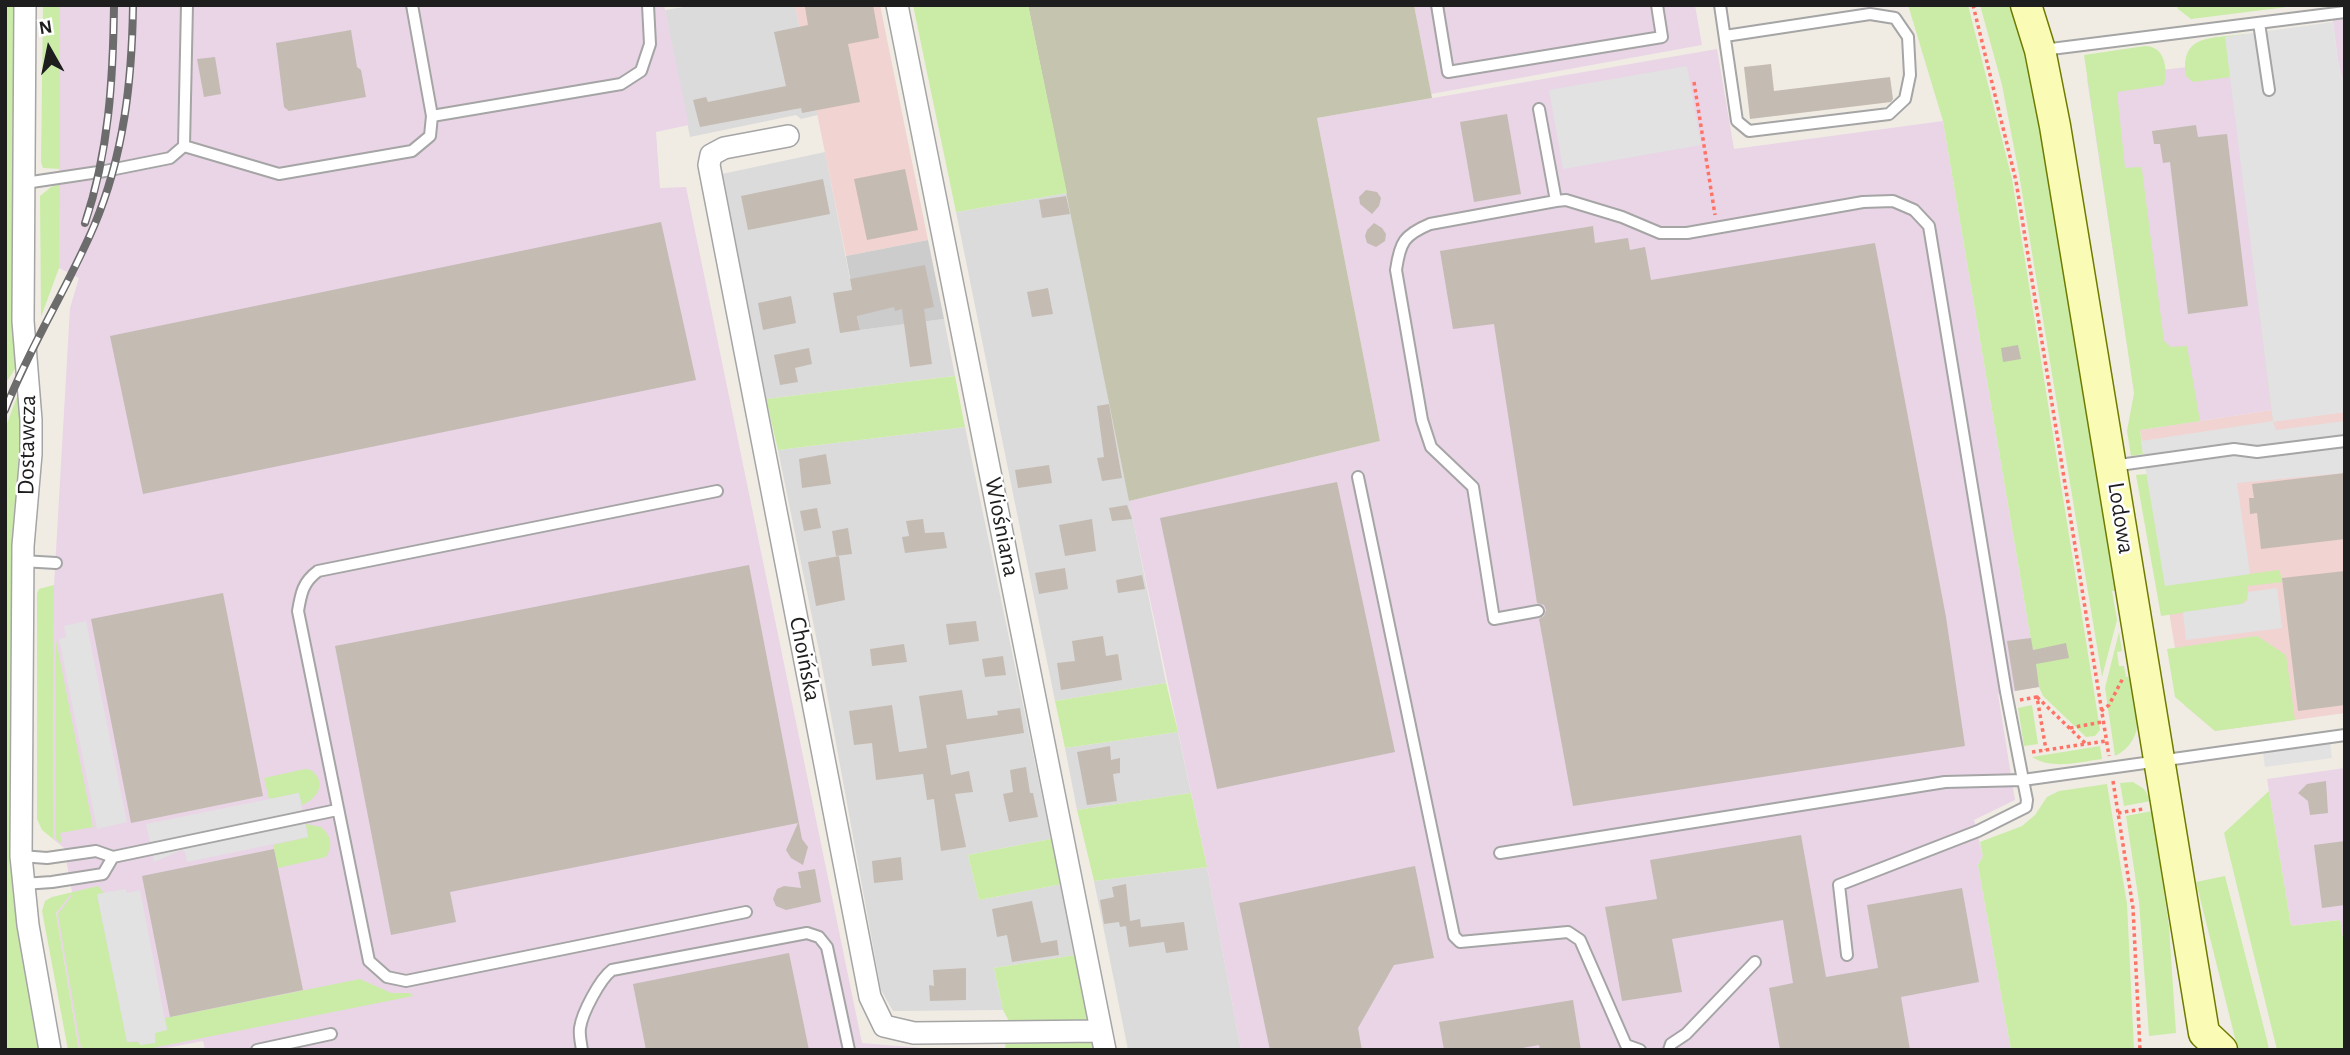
<!DOCTYPE html>
<html>
<head>
<meta charset="utf-8">
<style>
  body { margin:0 }
  #map { position:relative; width:2350px; height:1055px; overflow:hidden; background:#f0ece4; font-family:"Alegreya Sans",sans-serif }
  canvas { display:block }
  .frame { position:absolute; inset:0; border:7px solid #1e1e1e; pointer-events:none }
  .north { position:absolute; left:14px; top:14px; width:70px; height:70px; -webkit-text-stroke:5px #fff; paint-order:stroke; rotate:351deg; font-size:19px; font-weight:700; line-height:28px; text-align:center; color:#1e1e1e }
  .north::after { content:''; display:block; margin:auto; width:24px; height:32px; background:#1e1e1e; clip-path:polygon(50% 0,100% 100%,50% 72%,0 100%) }
</style>
</head>
<body>
<div id="map">
<canvas width="2350" height="1055"></canvas>
<div class="frame"></div>
<div class="north">N</div>
</div>
<script>
const ctx = document.querySelector('canvas').getContext('2d');
ctx.lineJoin = 'round';
function fillPath(path, color) { ctx.fillStyle = color; ctx.fill(path, 'evenodd'); }
function strokePath(path, color, width, dash) { ctx.strokeStyle = color; ctx.lineWidth = width; ctx.lineCap = dash ? 'butt' : 'round'; ctx.setLineDash(dash || []); ctx.stroke(path); }
function write(font, color, halo, rows, align = 'center') {
  ctx.font = font + ' "Alegreya Sans",sans-serif'; ctx.lineWidth = 5; ctx.setLineDash([]); ctx.textBaseline = 'middle'; ctx.strokeStyle = halo; ctx.fillStyle = color; for (const [text, x, y, turn = 0] of rows) {
    ctx.save(); ctx.translate(x, y); ctx.rotate((+turn || 0) * Math.PI / 180); ctx.textAlign = isNaN(turn) ? turn : align; if (halo) ctx.strokeText(text, 0, 0); ctx.fillText(text, 0, 0); ctx.restore();
  }
}
fillPath(new Path2D(`
  M697,5H795L818,115L801,119L796,115L690,137L665,10Z
  M825,152L860,330L944,319L955,376L766,399L722,174Z
  M1067,193L1166,683L1055,701L956,212Z
  M965,427L1051,839L968,855L979,900L1062,884L1076,955L994,968L1003,1010L893,1011L881,990L821,661L778,450Z
  M1178,732L1191,793L1077,810L1065,748Z
  M1207,867L1241,1050H1128L1094,881Z`), '#dcdbdb');
fillPath(new Path2D(`
  M795,5H880L928,240L846,256Z
  M2272,410L2274,421L2345,412V713L2215,731L2184,705L2140,430Z`), '#f1d3d2');
fillPath(new Path2D(`
  M60,5H664L689,125L656,132L660,188L686,187L862,1043L945,1050H205L203,1041L156,1050H79L56,913L72,892L64,848L53,839L54,585L70,308L79,278L59,268Z
  M1414,5H1695L1702,45L1431,94Z
  M2331,5H2345V89L2338,61Z
  M1717,49L1734,149L1943,121L2039,687L1998,694L2015,800L1974,820L1983,856L1978,865L2011,1050H1241L1207,867L1129,501L1380,441L1317,118Z
  M2229,62L2272,410L2140,430L2087,79Z
  M2345,768V952L2340,920L2291,926L2267,779Z`), '#e9d5e6');
fillPath(new Path2D(`
  M928,240L944,319L860,330L846,256Z`), '#ccc');
fillPath(new Path2D(`
  M1028,5H1414L1432,98L1317,118L1380,441L1129,501Z`), '#c5c4af');
fillPath(new Path2D(`
  M5,5H16L15,369L5,384Z
  M43,5H60V169L43,168L41,162Z
  M913,5H1028L1067,193L956,212Z
  M1908,5H1968L2012,179L2093,685L2100,730L2095,736L2086,737L2043,696L2039,687L1943,121Z
  M1980,5H2013L2041,129L2087,415L2118,591H2112L2117,620L2102,677L2019,174L2002,85Z
  M2176,5H2303L2191,19L2178,9Z
  M2244,34L2247,36L2273,421L2231,77L2193,82L2186,76C2180,33 2212,39 2244,34Z
  M2145,46C2165,46 2168,69 2164,85L2117,92L2125,168L2141,167L2142,170L2164,341L2171,347L2187,346L2200,421L2140,430L2143,454L2131,456L2127,431L2134,393L2084,55Z
  M60,184L59,268L41,317L40,196L51,187Z
  M955,376L965,427L778,450L766,399Z
  M18,394L21,427L13,526L10,831L13,897L40,1050H5V429Z
  M2147,474L2166,585L2279,570L2283,582L2247,586L2248,598L2242,604L2161,616L2136,475Z
  M54,585V602L53,839L42,830L37,819V593L39,589Z
  M2119,632L2122,651L2117,652L2119,666H2124L2126,677L2133,676C2137,706 2148,739 2115,756L2105,688Z
  M2257,636L2286,655L2295,720L2215,731L2175,697L2167,649Z
  M56,640L93,827L60,833L62,844L56,839Z
  M1166,683L1178,732L1065,748L1055,701Z
  M2032,705L2038,744L2024,746L2018,708Z
  M2100,746L2102,759C2078,762 2053,770 2032,757Z
  M305,769L311,770C328,783 317,799 302,805L299,793L269,799L264,778Z
  M2133,782L2144,789L2151,801L2124,806L2120,783Z
  M2107,784L2127,904L2134,1050H2011L1978,865L1983,856L1980,842L2022,826L2035,815L2047,797L2059,791Z
  M2269,791L2291,926L2340,920L2345,952V1050H2277L2224,833Z
  M1191,793L1207,867L1094,881L1077,810Z
  M2152,811L2169,926L2176,1033L2149,1036L2139,902L2126,816Z
  M306,824L321,827C332,837 333,845 326,857L278,868L273,845L308,837Z
  M1051,839L1062,884L979,900L968,855Z
  M2225,876L2267,1040L2269,1050H2238L2196,882Z
  M98,886L104,893L97,895L127,1042H139L156,1032L167,1030L165,1018L360,979L391,993H410L413,996L142,1050H84L81,1048L58,914L71,897V894L56,913L79,1050H68L42,911L45,901L52,897Z
  M1076,955L1090,1019L1081,1025H1011L1003,1010L994,968Z
  M1093,1040L1095,1050H1006L1005,1044Z`), '#caeca7');
fillPath(new Path2D(`
  M2333,22L2338,61L2345,89V412L2273,422L2276,430L2345,421V473L2237,483L2250,574L2165,586L2141,441L2273,421L2225,37Z
  M1687,66L1701,145L1563,169L1549,90Z
  M2277,588L2282,628L2186,640L2183,612L2242,604L2247,601L2248,592Z
  M86,621L127,822L97,829L59,639L66,637L64,626Z
  M2330,743L2332,758L2265,767L2263,752Z
  M299,793L308,837L187,862L185,852L182,850L154,862L146,824Z
  M125,889L127,893L140,890L167,1030L155,1033V1043L140,1045L138,1041L127,1042L97,894Z`), '#e2e2e2');
fillPath(new Path2D(`
  M814,5H873L879,38L848,44L860,102L802,113L801,108L700,127L693,100L706,97L708,102L786,86L774,32L808,25L805,7Z
  M351,30L357,67L361,70L366,97L289,111L284,107L276,43Z
  M215,57L221,94L204,97L197,59Z
  M1771,64L1774,91L1890,77L1893,99L1891,102L1750,119L1744,67Z
  M1507,114L1521,194L1474,202L1460,122Z
  M2196,125L2198,137L2227,134L2248,306L2188,314L2170,162L2163,163L2160,144H2154L2152,131Z
  M905,169L918,230L867,240L854,179Z
  M823,179L830,214L748,230L741,196Z
  M1366,190L1377,192L1381,198L1379,206L1372,214L1360,204L1359,197Z
  M1066,196L1070,214L1042,218L1039,200Z
  M661,222L696,380L143,494L110,336Z
  M1374,223L1382,228L1386,234L1385,241L1376,247L1367,243L1365,236L1367,230Z
  M1593,226L1595,243L1628,238L1630,250L1645,247L1651,280L1875,243L1946,617L1965,746L1573,806L1539,619L1544,616L1546,610L1544,605L1537,603L1494,324L1453,329L1440,251Z
  M925,265L934,307L924,309L932,364L910,367L902,309L895,311L894,307L857,316L860,330L840,333L833,293L852,290L850,279Z
  M1048,288L1053,314L1032,317L1027,292Z
  M791,296L796,323L763,330L758,303Z
  M2018,345L2021,359L2003,362L2001,348Z
  M809,348L812,364L795,368L798,382L780,385L774,355Z
  M1109,404L1122,478L1102,481L1097,458L1104,457L1097,406Z
  M826,454L831,484L802,488L799,459Z
  M1049,465L1052,483L1018,488L1015,470Z
  M2345,473V539L2261,549L2257,513L2250,514L2249,498H2254L2252,484Z
  M1337,482L1395,752L1217,789L1160,518Z
  M1127,505L1132,519L1112,521L1109,508Z
  M817,508L821,528L804,531L800,511Z
  M923,519L925,533L944,532L947,548L905,553L902,537L909,536L906,521Z
  M1092,519L1096,551L1065,556L1059,525Z
  M848,528L852,554L836,556L832,531Z
  M839,556L845,600L816,606L808,562Z
  M749,565L802,839L808,847L803,865L791,858L786,850L798,823L450,892L456,922L391,935L335,646Z
  M1065,568L1068,589L1039,594L1035,573Z
  M2345,571V705L2298,711L2282,578Z
  M1142,575L1145,589L1118,593L1116,580Z
  M223,593L263,796L131,823L91,619Z
  M976,621L979,641L949,645L946,624Z
  M1103,636L1106,656L1118,654L1122,680L1061,690L1057,663L1075,661L1072,641Z
  M2031,638L2033,650L2066,643L2069,658L2036,664L2039,687L2015,691L2007,641Z
  M904,644L907,662L872,666L870,649Z
  M1003,656L1006,675L985,677L982,659Z
  M962,690L967,719L998,715L997,711L1020,708L1024,733L946,745L951,775L969,771L973,792L955,794L966,847L941,851L934,799L927,800L923,774L876,780L872,743L854,745L849,711L892,705L899,752L927,748L919,696Z
  M1110,746L1111,760L1120,758V773L1113,774L1117,801L1087,805L1077,752Z
  M1026,767L1030,793H1033L1038,817L1009,822L1003,794L1013,792L1010,770Z
  M2326,781L2328,813L2310,815L2308,801L2298,793L2307,784Z
  M1801,835L1826,977L1878,968L1867,905L1962,888L1979,982L1901,997L1910,1050H1780L1769,988L1793,983L1783,920L1672,939L1682,992L1622,1001L1605,907L1657,899L1650,860Z
  M2345,841V905L2322,908L2314,845Z
  M274,849L303,990L170,1017L142,876Z
  M901,857L903,880L874,883L872,861Z
  M1415,866L1434,958L1394,965L1358,1028L1362,1050H1270L1239,903Z
  M815,869L821,902L786,910L776,906L773,899L777,889L784,886L801,888L798,872Z
  M1126,884L1130,921L1140,919L1141,927L1184,922L1188,950L1166,953L1164,942L1129,947L1126,926L1120,927L1119,922L1104,924L1100,900L1114,897L1112,887Z
  M1032,901L1041,943L1057,940L1059,955L1012,962L1007,935L997,937L992,909Z
  M789,953L809,1050H646L633,984Z
  M966,968V1000L930,1001L929,985L934,986L933,970Z
  M1573,1000L1581,1050H1540L1539,1045L1511,1050H1444L1439,1022Z`), '#c4bbb3');
const lane = new Path2D(`
  M1437,5L1448,72L1662,37L1657,5
  M1720,5L1737,121L1749,131L1889,114L1905,99L1910,75L1908,37L1895,18L1870,14L1725,36
  M2259,23L2269,90
  M2043,50L2345,12
  M1539,109L1556,201
  M432,116L621,84L641,71L650,44L648,5
  M184,146L187,5
  M25,183L105,171L170,158L184,146L279,174L412,151L430,136L432,116L412,5
  M2112,466L2234,449L2257,452L2345,441
  M1358,477L1454,936L1460,942L1568,932L1580,940L1626,1045L1640,1050
  M717,491L318,571C303,582 301,593 298,611L369,961L387,977L406,981L746,912
  M22,561L56,563
  M1538,611L1494,619L1473,487L1431,447L1422,420L1396,270C1400,242 1404,235 1430,224L1556,201L1566,200L1622,217L1660,233H1687L1863,202L1893,201L1914,210L1929,226L2006,692L2023,780L2345,735
  M1500,853L1945,782L2023,780L2027,800L2026,807L1978,831L1839,885L1847,955
  M21,856L47,858L96,851L113,857L337,810
  M23,884L52,882L103,874L113,857
  M257,1050L331,1034
  M582,1050C581,1043 579,1035 580,1028C582,1013 600,979 612,970L807,933L819,937L827,947L849,1050
  M1669,1050L1671,1044L1686,1034L1755,962`);
const street = new Path2D(`
  M25,5L23,321L31,420V454L23,546L21,856L28,925L50,1050
  M897,5L1105,1050
  M788,136L724,148L711,155L709,165L870,997L884,1026L914,1033L1101,1031`);
const secondary = new Path2D(`
  M2026,5L2040,50L2055,126L2204,1033L2222,1050`);
strokePath(lane, '#a5a5a5', 14);
strokePath(street, '#a5a5a5', 24);
strokePath(secondary, '#6f7b00', 33);
strokePath(new Path2D(`
  M1973,5L2016,181L2109,756
  M1694,82L1715,215
  M2037,697L2086,744
  M2020,700L2037,697L2046,750
  M2101,711L2109,705L2123,678
  M2070,728L2102,722
  M2032,752L2106,741
  M2113,781L2133,908L2140,1050
  M2118,813L2143,809`), '#ff7366', 3.5, [3.5, 3.5]);
strokePath(lane, '#fff', 10);
strokePath(street, '#fff', 21);
strokePath(secondary, '#fafcb5', 30);
const rail = new Path2D(`
  M85,223C109,151 113,80 114,5
  M5,410C30,346 67,289 94,226C124,155 132,81 133,5`);
strokePath(rail, '#6c6c6c', 8);
strokePath(rail, '#fff', 5, [16]);
write('24px', '#1e1e1e', '#fff', [
  ["Dostawcza",27,445,-89],
  ["Lodowa",2121,518,81],
  ["Wiośniana",1002,527,79],
  ["Choińska",805,659,79]
]);
</script>
</body>
</html>
